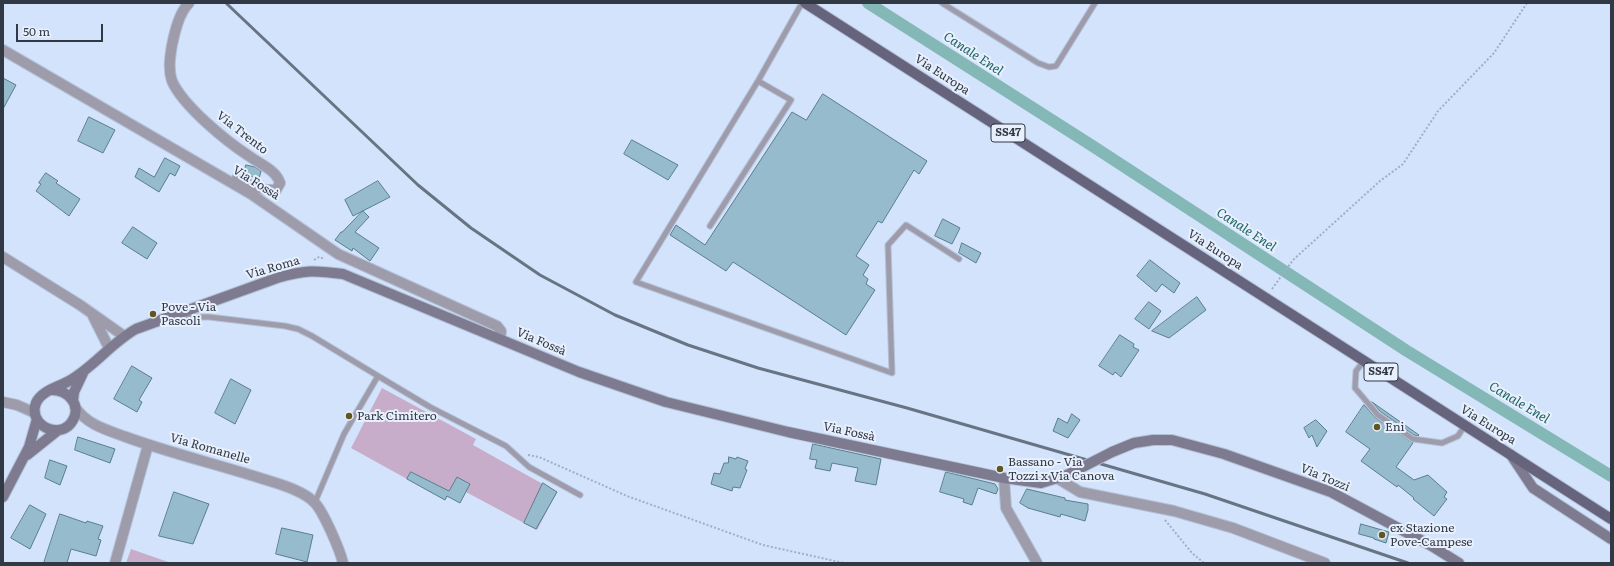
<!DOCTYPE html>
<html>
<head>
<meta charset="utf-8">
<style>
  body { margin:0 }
  #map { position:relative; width:1614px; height:566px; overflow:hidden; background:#d3e3fc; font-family:Literata,serif }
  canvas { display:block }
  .frame { position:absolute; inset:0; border:4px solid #313945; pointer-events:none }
  .scale { position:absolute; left:16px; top:24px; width:87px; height:18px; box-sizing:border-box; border:2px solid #313945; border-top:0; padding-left:5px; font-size:12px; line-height:14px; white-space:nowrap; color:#313945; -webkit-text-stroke:3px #e8f0fd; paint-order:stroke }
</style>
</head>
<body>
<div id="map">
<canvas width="1614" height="566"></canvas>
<div class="frame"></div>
<div class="scale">50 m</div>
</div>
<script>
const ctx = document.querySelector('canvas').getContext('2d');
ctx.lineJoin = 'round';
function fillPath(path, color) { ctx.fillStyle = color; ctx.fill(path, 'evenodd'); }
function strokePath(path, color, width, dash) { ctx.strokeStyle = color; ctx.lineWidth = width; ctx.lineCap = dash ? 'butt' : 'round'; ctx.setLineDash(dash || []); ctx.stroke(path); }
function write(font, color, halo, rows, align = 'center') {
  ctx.font = font + ' Literata,serif'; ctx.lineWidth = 4; ctx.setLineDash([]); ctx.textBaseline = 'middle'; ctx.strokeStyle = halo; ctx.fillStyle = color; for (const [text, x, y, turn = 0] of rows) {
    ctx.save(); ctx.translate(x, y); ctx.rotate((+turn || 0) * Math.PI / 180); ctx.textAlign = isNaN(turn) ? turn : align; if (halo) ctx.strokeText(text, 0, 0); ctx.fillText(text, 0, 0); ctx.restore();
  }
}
fillPath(new Path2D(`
  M382,388L476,439L473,445L557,492L537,530L466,492L460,503L448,496L445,500L351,448Z
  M131,549L171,563H126Z`), '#c7adc9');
strokePath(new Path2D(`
  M868,3L1091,145L1407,351L1611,476`), '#84b8b7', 12);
const building = new Path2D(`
  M3,78L16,85L3,109Z
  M823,94L927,161L919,174L914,170L882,223L878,221L856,256L869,265L863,275L868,279L866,284L875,290L846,335L733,262L726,271L670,235L676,225L705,245L792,112L806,120Z
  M89,117L115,130L103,153L78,141Z
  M632,140L678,165L668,180L624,154Z
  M165,158L180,166L175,176L170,173L159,192L135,177L139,168L154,177Z
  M246,165L255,167L261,171L259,179L244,174Z
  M46,173L58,181L56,183L80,199L69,216L36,191L41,184L39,183Z
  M378,181L390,197L353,216L345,200Z
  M363,211L369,217L355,232L379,248L370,261L353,248L352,251L335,240L341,232H342Z
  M943,219L960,228L952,244L935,236Z
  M133,227L157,243L147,259L122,243Z
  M962,243L981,253L976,263L959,253Z
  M1150,260L1180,283L1174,293L1162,284L1156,292L1137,276Z
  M1197,297L1206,310L1169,338L1152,331Z
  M1149,302L1161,311L1149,329L1135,319Z
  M1120,335L1134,344L1133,347L1139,350L1121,377L1115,372L1113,375L1099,366Z
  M132,366L152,378L139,400L142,402L137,412L114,399Z
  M231,379L251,390L235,424L215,413Z
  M1372,402L1419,435L1418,436L1414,435L1381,412Z
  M1364,405L1376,418L1413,443L1396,467L1414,480L1428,475L1447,492L1444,497L1447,499L1434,516L1413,499L1414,498L1398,485L1397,487L1361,461L1370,449L1346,432Z
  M1072,414L1080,420L1068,438L1053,431L1058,418L1067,423Z
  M1316,420L1327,431L1317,447L1312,435L1309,438L1304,428Z
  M78,437L115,449L110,463L75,450Z
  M813,444L881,459L876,485L855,481L858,468L832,463L830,471L815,468L817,460L810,459Z
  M729,457L736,459L737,457L748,461L745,469L747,470L740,488L733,487L732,491L711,484L714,473L720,474L724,463H728Z
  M50,460L67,466L60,485L45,478Z
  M411,472L449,491L457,477L470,484L460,503L447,496L445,500L407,479Z
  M946,472L995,484L998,489L996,494L978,488L972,505L963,502L964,499L940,492Z
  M543,483L557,492L536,529L524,523Z
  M1027,489L1065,498V500L1088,504V510L1085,521L1061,514L1060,517L1028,508L1020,503Z
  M174,492L209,504L193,544L159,536Z
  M30,505L46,514L30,549L11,538Z
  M60,514L86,523L87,521L103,526L98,539L101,540L96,556L71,549L67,563H44Z
  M1361,524L1389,532L1386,543L1374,539V538L1359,534Z
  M282,528L313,535L307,562L276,554Z`);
fillPath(building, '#95bbcc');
strokePath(building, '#597e8e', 1);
const service = new Path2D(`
  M802,3L758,81L636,282L892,373L888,245L906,225L959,259
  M942,3L1038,63L1049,67L1056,66L1095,3
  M710,226L791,100L758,81
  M183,312L188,317H209L285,326L298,329L312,336L378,376L344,434L315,502
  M1364,361L1356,371L1355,388L1378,415L1413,439L1442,443L1458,436L1465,425
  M378,376L430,407L506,446L529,467L580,495`);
const minor = new Path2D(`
  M189,3C179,13 175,31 172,45C170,57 168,69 172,81C183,106 226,141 249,156C260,164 276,170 280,183L276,190C261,191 250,185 237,178
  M3,50L251,194L338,254L497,326L501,331L500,339
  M3,257L80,305L124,336
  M93,316L109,348
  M3,402L17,405L35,413
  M75,407C87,425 107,430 126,437C170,453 216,464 260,478C276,483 303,490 315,503C324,513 340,550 343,563
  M1004,478L1006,508L1037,563
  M1057,478L1080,492L1174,511L1233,528L1325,563
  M115,563L148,445`);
const secondary = new Path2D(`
  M52,390C67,390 82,404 73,420C61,442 27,425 36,403C41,391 58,387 69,381C94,367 111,343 136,329L277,278C304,270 315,270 343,274L579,372L666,402L788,432L1004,478L1041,483L1067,475
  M73,401L74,392L83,373
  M1112,452L1134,443L1153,440H1172L1224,454L1331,492L1430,545L1459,563
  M27,455L57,431
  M1511,455L1533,488L1611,539
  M3,497L29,447L37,419`);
const primary = new Path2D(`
  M805,3L1611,519`);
strokePath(service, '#b3c1d7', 7);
strokePath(minor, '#b3c1d7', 12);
strokePath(secondary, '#b3c1d7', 12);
strokePath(primary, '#b3c1d7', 12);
strokePath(new Path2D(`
  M314,260L319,257L325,259
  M1272,289L1293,260L1380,181L1403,164L1438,111L1494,53L1527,3
  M528,455L539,457L627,496L763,545L844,563
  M1165,520L1192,553L1204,563`), '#a1afc4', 2, [2, 2]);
strokePath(service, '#9e9cab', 5);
strokePath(minor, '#9e9cab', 10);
strokePath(secondary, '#7e7b90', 10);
strokePath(primary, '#66637d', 10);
strokePath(new Path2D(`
  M226,3L418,185L471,228L540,275L615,315L688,345L758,368L907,408L1205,494L1408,563`), '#687383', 3);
const secondaryBridge = new Path2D(`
  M1067,475L1112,452`);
strokePath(secondaryBridge, '#b3c1d7', 12, []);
strokePath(secondaryBridge, '#7e7b90', 10);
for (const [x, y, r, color] of [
  [153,314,4,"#615623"],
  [349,416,4,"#615623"],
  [1377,427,4,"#615623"],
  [1000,469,4,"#615623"],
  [1382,535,4,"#615623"]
]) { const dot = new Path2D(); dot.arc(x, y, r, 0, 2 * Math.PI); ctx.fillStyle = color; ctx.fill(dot); strokePath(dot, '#e8f0fd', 1.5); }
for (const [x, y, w] of [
  [1008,133,34],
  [1381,372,34]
]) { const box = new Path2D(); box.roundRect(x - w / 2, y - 9, w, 18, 3); ctx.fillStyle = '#e8f0fd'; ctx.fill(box); strokePath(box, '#313945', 1); }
write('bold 11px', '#313945', null, [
  ["SS47",1008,133],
  ["SS47",1381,372]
]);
write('12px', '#313945', '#e8f0fd', [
  ["Via Europa",942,75,33],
  ["Via Trento",242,133,38],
  ["Via Fossà",256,183,32],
  ["Via Europa",1215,250,33],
  ["Via Roma",273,268,-16],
  ["Via Fossà",541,342,23],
  ["Via Europa",1488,425,32],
  ["Via Fossà",849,432,12],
  ["Via Romanelle",210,449,16],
  ["Via Tozzi",1325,478,23]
]);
write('12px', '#313945', '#e8f0fd', [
  ["Pove - Via",161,307],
  ["Pascoli",161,321],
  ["Park Cimitero",357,416],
  ["Eni",1385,427],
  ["Bassano - Via",1008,462],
  ["Tozzi x Via Canova",1008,476],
  ["ex Stazione",1390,528],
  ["Pove-Campese",1390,542]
], 'left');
write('italic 13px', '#1d6362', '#e8f0fd', [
  ["Canale Enel",973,54,33],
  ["Canale Enel",1246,230,33],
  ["Canale Enel",1519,403,31]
]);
</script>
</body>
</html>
